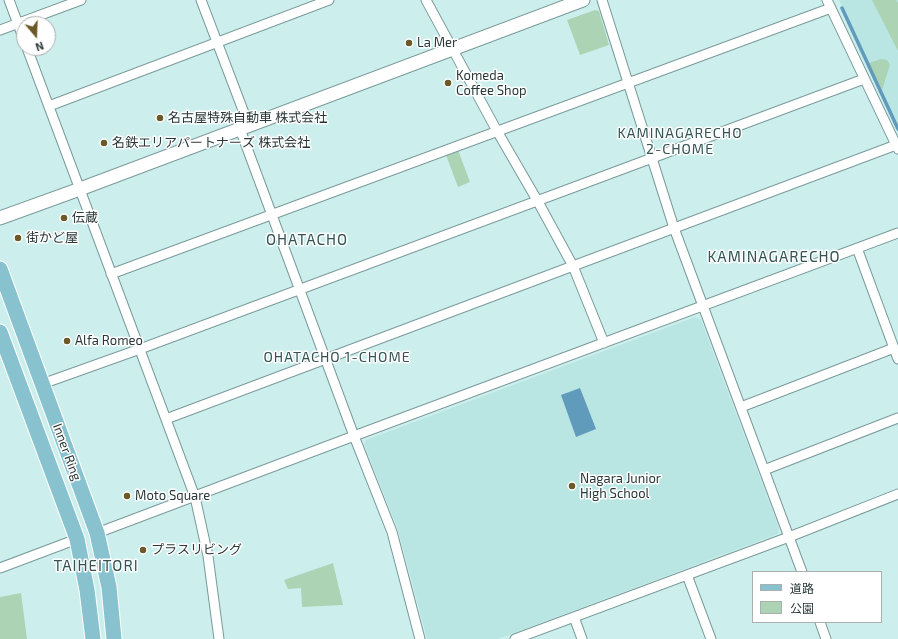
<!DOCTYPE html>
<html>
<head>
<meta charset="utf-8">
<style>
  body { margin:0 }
  #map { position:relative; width:898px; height:639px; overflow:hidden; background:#ccefee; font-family:"Exo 2","Noto Sans JP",sans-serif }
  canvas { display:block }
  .legend { position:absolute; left:752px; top:571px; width:130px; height:52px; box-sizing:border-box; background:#fff; border:1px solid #aaafaf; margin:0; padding:5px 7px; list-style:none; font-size:12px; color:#2a3737 }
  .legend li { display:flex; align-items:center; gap:8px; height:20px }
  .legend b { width:20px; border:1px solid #aaafaf }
  .north { position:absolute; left:16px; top:16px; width:40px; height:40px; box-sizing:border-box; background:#fff; border:1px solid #aaafaf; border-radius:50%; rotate:161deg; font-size:11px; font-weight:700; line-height:16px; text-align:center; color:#2a3737 }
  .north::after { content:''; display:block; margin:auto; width:14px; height:18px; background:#6b5928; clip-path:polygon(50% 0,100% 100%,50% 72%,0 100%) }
</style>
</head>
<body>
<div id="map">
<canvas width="898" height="639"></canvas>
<ul class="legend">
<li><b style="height:5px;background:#88c2ce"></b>道路</li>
<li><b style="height:11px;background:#add3b5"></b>公園</li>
</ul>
<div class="north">N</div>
</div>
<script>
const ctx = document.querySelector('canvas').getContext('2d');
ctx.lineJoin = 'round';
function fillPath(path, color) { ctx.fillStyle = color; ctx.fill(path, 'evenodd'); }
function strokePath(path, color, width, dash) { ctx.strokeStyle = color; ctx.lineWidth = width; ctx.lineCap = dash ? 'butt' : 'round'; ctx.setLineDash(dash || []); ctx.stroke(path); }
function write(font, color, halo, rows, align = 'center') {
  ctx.font = font + ' "Exo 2","Noto Sans JP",sans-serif'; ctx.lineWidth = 3; ctx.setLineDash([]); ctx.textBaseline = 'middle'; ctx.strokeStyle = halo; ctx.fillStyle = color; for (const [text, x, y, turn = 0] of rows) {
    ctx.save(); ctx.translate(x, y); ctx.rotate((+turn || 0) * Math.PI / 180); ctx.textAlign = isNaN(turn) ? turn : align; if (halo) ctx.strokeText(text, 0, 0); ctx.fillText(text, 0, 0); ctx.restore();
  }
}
fillPath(new Path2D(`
  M839,0H898V125L853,29Z
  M695,317L701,320L779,528L778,534L498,639H427L398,530L364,444L366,440Z`), '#b9e5e3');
fillPath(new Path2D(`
  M872,0H896L898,3V51Z
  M595,10L599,11L609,45L580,55L567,20Z
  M881,59L887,60L890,65L882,90L869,63Z
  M458,150L470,182L458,187L446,155Z
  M333,563L343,605L302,607L301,588L288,589L284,580Z
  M21,593L27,639H0V597Z`), '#add3b5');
fillPath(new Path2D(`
  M580,388L596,429L576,437L561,395Z`), '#619bbc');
strokePath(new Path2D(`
  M842,8L898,129`), '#619bbc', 3.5);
const street = new Path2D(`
  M9,0L24,40
  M201,0L249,126
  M426,0L497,131L537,200L573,266L604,343
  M602,0L674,228L802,572
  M827,0L898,149
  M0,30L81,0
  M27,48L195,497L208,556L219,639
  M49,106L329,0
  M240,129L354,436L392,532L420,639
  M857,248L898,359
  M111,274L831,8
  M42,384L140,349L864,79
  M741,407L894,348
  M166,419L573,266L896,145
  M764,470L898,418
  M97,533L354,436L898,233
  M0,568L77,539
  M687,575L711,639
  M574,617L582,639
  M820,622L826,639
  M515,639L789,537L898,494`);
const secondary = new Path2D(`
  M0,218L80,189L583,0`);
const primary = new Path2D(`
  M0,269L97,533L109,587L114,639
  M0,332L77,539L87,590L93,639`);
strokePath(street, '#799a99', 11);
strokePath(secondary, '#799a99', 15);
strokePath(primary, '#fff', 17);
strokePath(street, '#fff', 9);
strokePath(secondary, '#fff', 13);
strokePath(primary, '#88c2ce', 15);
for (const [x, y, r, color] of [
  [409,43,4,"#6b5928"],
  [448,83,4,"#6b5928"],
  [160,118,4,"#6b5928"],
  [104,143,4,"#6b5928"],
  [64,218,4,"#6b5928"],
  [18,238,4,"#6b5928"],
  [67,341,4,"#6b5928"],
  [572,486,4,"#6b5928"],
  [127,496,4,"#6b5928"],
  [143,550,4,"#6b5928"]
]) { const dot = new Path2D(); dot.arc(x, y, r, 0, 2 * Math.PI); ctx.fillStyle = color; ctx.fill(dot); strokePath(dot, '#fff', 1.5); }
write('13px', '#2a3737', '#fff', [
  ["La Mer",417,43],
  ["Komeda",456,76],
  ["Coffee Shop",456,91],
  ["名古屋特殊自動車 株式会社",168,118],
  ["名鉄エリアパートナーズ 株式会社",112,143],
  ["伝蔵",72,218],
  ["街かど屋",26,238],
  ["Alfa Romeo",75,341],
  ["Nagara Junior",580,479],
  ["High School",580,494],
  ["Moto Square",135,496],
  ["プラスリビング",151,550]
], 'left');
write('13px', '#2a3737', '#fff', [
  ["Inner Ring",67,452,70]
]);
ctx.letterSpacing = '1px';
write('14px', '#345352', '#fff', [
  ["KAMINAGARECHO",680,133],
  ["2-CHOME",680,149],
  ["OHATACHO 1-CHOME",337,357]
]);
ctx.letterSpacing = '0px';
ctx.letterSpacing = '1px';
write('15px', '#345352', '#fff', [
  ["OHATACHO",307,240],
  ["KAMINAGARECHO",774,257],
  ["TAIHEITORI",96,566]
]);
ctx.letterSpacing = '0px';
</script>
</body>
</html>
